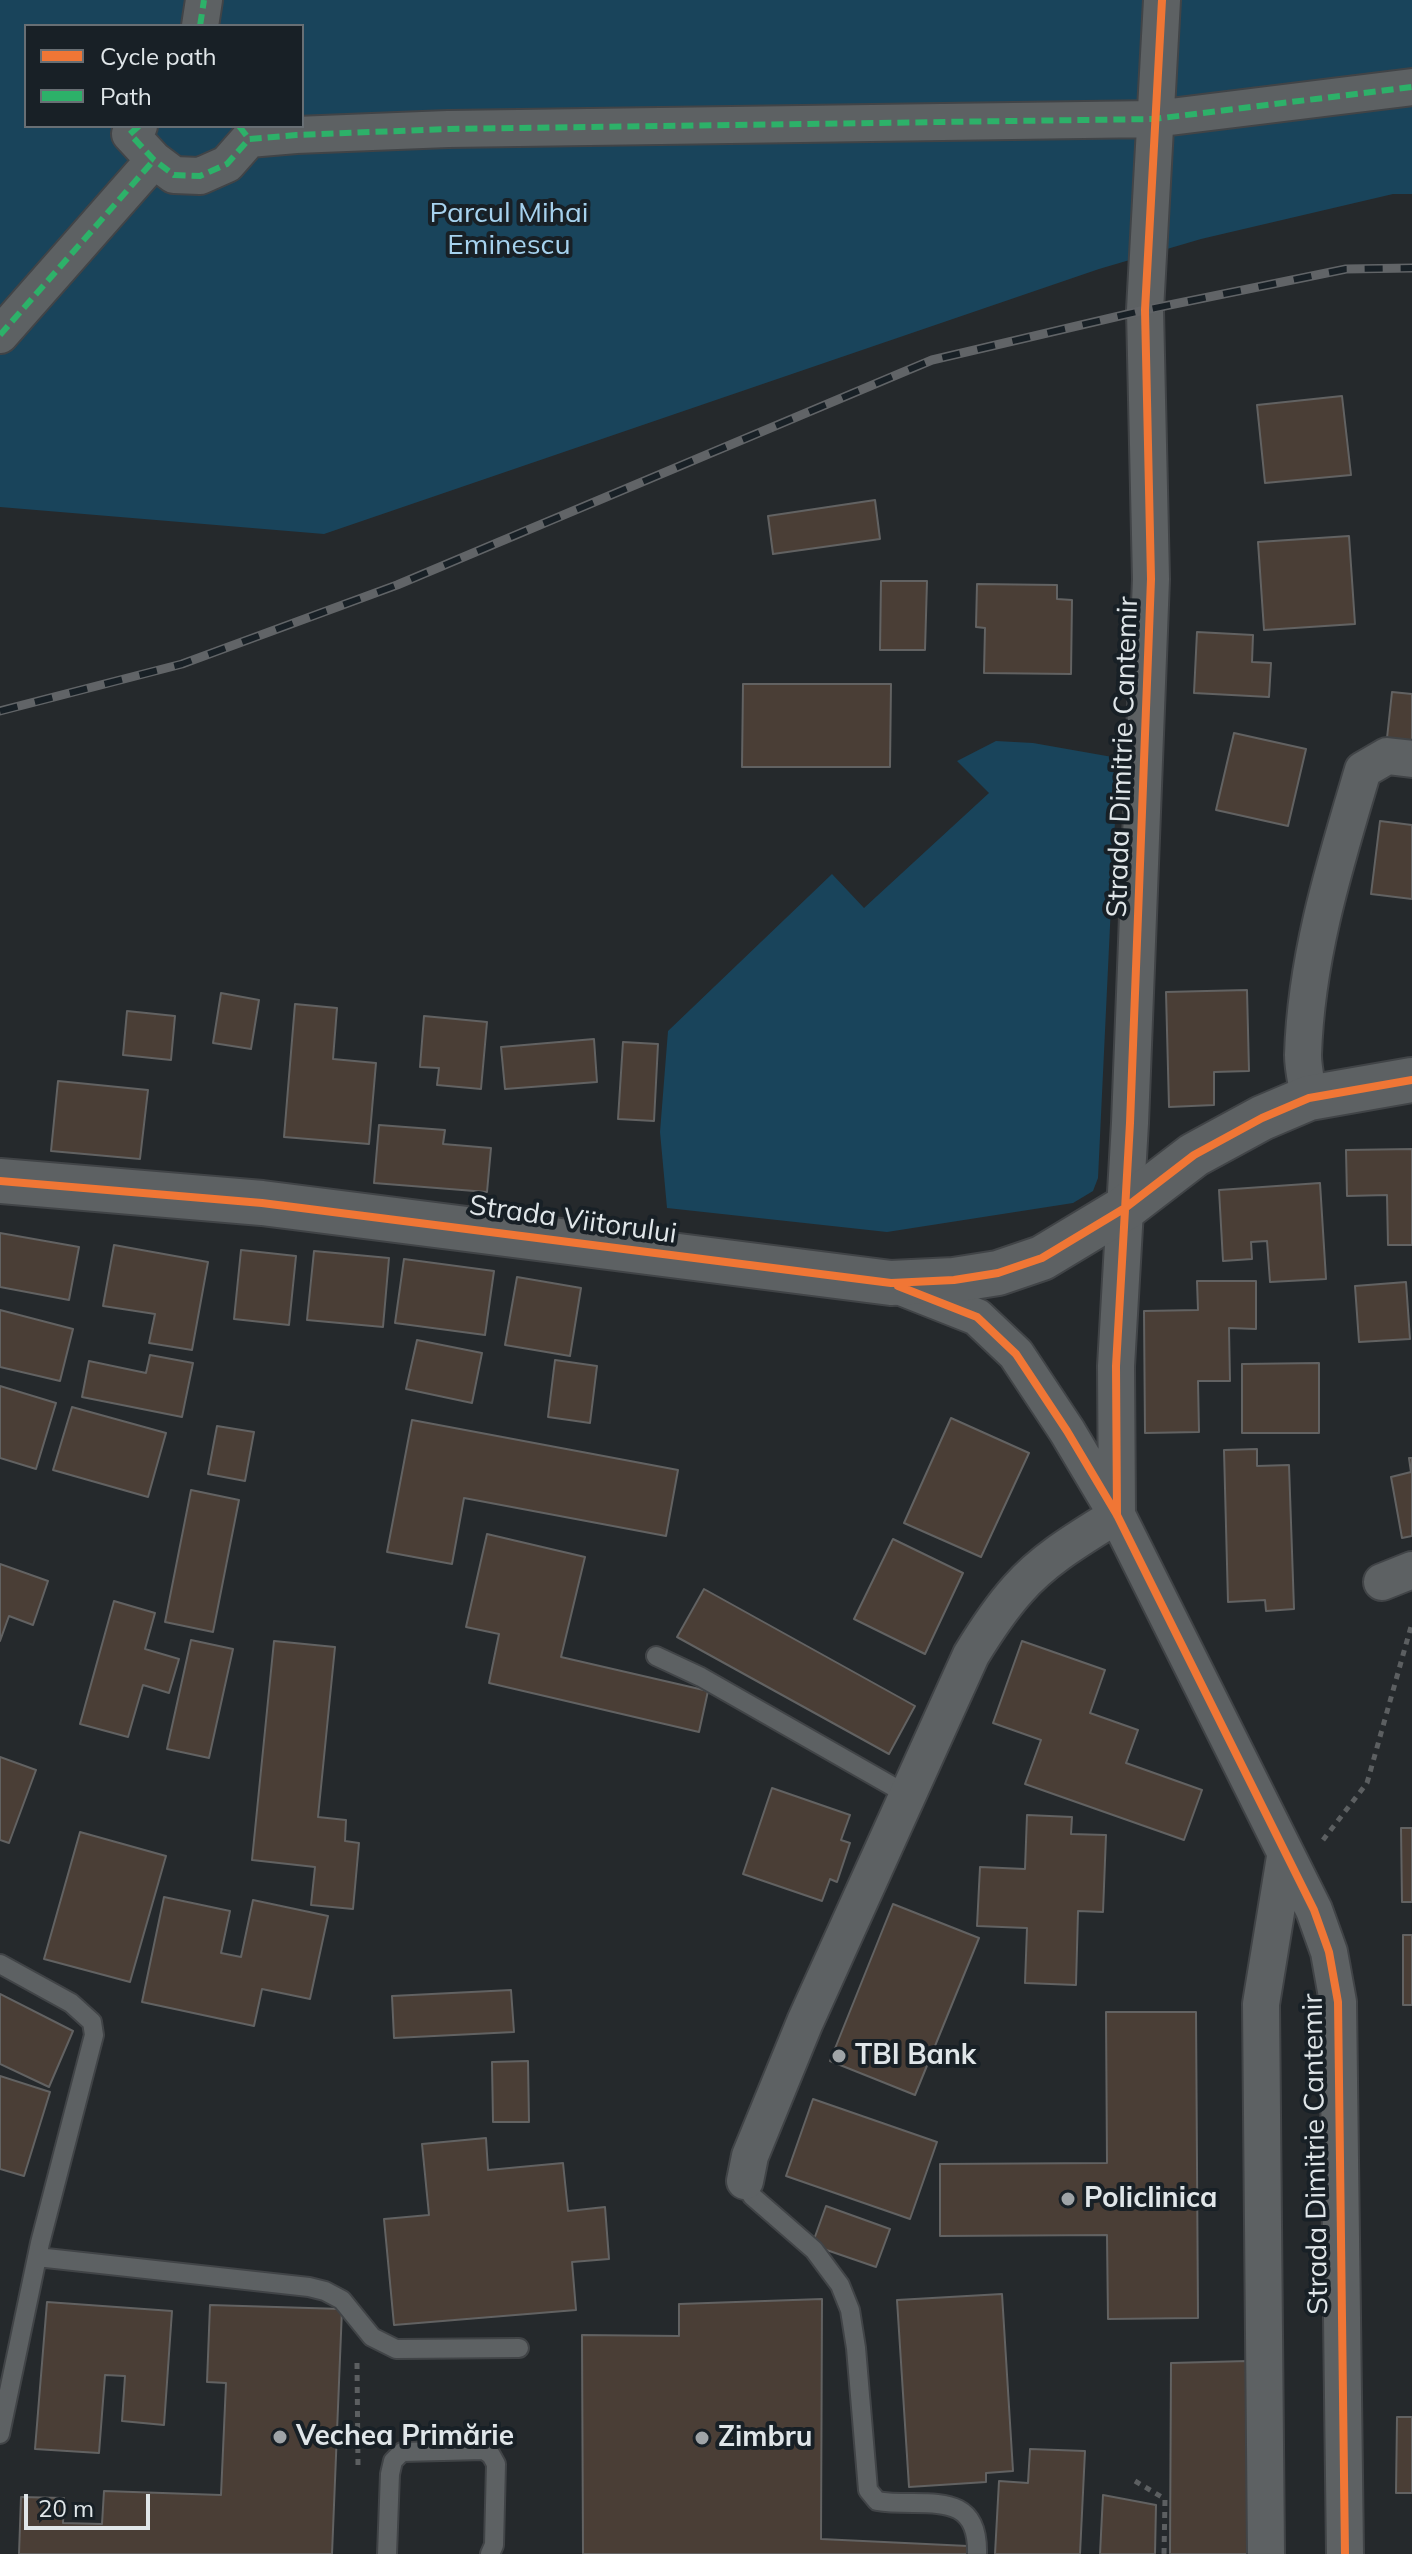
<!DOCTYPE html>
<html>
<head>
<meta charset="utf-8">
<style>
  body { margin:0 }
  #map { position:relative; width:1412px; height:2554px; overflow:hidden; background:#25292c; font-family:Mulish,sans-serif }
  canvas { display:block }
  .legend { position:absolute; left:24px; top:24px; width:280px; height:104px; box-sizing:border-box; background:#182026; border:2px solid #686f74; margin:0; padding:10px 14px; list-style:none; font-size:24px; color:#e0e6e9 }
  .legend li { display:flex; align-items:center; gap:16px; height:40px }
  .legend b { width:40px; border:2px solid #686f74 }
  .scale { position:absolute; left:24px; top:2494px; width:126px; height:36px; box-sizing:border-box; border:4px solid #e0e6e9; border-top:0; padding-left:10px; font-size:24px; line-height:28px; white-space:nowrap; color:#e0e6e9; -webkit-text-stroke:6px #182026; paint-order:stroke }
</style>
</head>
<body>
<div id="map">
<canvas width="1412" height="2554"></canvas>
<ul class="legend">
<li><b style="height:10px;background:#f07635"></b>Cycle path</li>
<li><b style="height:10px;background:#2db169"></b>Path</li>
</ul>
<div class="scale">20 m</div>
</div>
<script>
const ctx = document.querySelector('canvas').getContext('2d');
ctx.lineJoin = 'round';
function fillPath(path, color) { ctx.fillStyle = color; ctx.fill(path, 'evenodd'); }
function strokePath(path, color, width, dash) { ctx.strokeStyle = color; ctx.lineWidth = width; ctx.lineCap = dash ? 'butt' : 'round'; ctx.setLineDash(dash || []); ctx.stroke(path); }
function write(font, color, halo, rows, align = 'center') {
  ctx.font = font + ' Mulish,sans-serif'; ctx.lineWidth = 8; ctx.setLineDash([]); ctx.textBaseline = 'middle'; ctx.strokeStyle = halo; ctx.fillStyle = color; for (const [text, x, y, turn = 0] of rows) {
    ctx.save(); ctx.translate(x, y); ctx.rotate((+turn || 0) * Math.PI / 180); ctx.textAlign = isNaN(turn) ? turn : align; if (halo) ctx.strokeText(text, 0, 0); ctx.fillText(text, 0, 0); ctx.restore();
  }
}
fillPath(new Path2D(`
  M0,0H1412V194H1393L1201,239L1099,269L324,534L0,507ZM26,26H302V126H26Z
  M996,741L1033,743L1118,758L1098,1178L1093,1191L1073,1203L887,1232L667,1208L660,1132L668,1031L832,874L864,908L989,793L957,761Z`), '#19445b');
const building = new Path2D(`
  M1342,396L1351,475L1265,483L1257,405Z
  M875,500L880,539L773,554L768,516Z
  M1349,536L1355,624L1264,630L1258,542Z
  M881,581H927L925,650H880Z
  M977,584L1057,585V599L1072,600L1071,674L984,673L985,628L976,627Z
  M1197,632L1253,635L1252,662L1271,663L1269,697L1194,693Z
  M743,684H891L890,767H742Z
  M1392,692L1412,694V741L1387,738Z
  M1234,733L1306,749L1288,826L1216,810Z
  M1380,821L1412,825V899L1371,894Z
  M1247,990L1249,1071L1214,1072V1105L1169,1107L1166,992Z
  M221,993L259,1000L251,1049L213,1043Z
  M295,1004L337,1008L333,1059L376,1063L369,1144L284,1137Z
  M127,1011L175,1016L171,1060L123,1055Z
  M424,1016L487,1022L481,1089L437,1085L439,1068L420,1067Z
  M594,1039L597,1082L505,1089L501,1047Z
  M623,1042L658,1044L654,1121L618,1119Z
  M58,1081L148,1090L140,1159L51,1151Z
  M379,1125L445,1130L443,1144L491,1148L487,1192L374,1183Z
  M1412,1149V1245H1388L1387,1195L1347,1196L1346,1150Z
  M1320,1183L1326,1279L1270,1282L1267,1241L1251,1242L1252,1259L1223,1261L1219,1190Z
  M0,1233L79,1247L69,1300L0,1287Z
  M114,1245L208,1262L192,1350L149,1343L155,1314L103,1306Z
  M241,1250L296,1256L289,1325L234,1319Z
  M314,1251L389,1258L383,1327L307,1320Z
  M404,1259L494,1271L485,1335L395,1323Z
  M517,1277L581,1288L570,1356L505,1345Z
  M1197,1281H1256V1329L1229,1328L1230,1381H1198L1199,1432L1145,1433L1144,1311L1198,1310Z
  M1406,1282L1410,1339L1359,1342L1355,1286Z
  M0,1310L73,1329L60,1381L0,1367Z
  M417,1340L482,1353L472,1403L406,1389Z
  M150,1355L193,1363L182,1417L82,1397L89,1361L146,1373Z
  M555,1360L597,1366L590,1423L548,1417Z
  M1319,1363V1433H1242V1364Z
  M0,1386L56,1403L36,1469L0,1458Z
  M72,1407L166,1433L148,1497L53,1470Z
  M951,1418L1029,1453L981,1557L904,1523Z
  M412,1420L678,1470L666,1536L464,1498L452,1564L387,1552Z
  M217,1426L254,1432L245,1481L208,1474Z
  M1257,1449V1466L1289,1465L1294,1609L1266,1611L1265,1600L1228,1602L1224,1450Z
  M1409,1458H1412V1536L1402,1538L1391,1477L1411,1472Z
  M191,1490L239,1500L213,1632L165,1622Z
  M487,1534L585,1557L561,1657L708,1691L699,1732L489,1683L499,1634L466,1627Z
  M893,1539L963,1573L925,1654L854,1619Z
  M0,1564L48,1581L33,1625L9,1616L0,1641Z
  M704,1589L915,1706L889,1754L677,1637Z
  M114,1601L155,1613L145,1649L179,1659L169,1693L143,1685L128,1737L80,1724Z
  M191,1640L233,1649L209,1758L167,1749Z
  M274,1641L335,1647L318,1817L346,1820L345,1841L359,1843L353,1909L311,1905L315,1867L252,1860Z
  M1022,1641L1105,1670L1090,1713L1138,1730L1126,1763L1202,1790L1184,1840L1025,1784L1041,1740L993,1723Z
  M0,1757L36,1770L9,1843L0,1840Z
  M772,1788L850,1815L841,1840L850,1843L837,1882L830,1879L822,1901L743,1874Z
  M1027,1815L1072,1817L1071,1834L1106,1835L1103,1912L1078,1911L1076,1985L1025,1983L1027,1928L977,1926L980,1867L1025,1869Z
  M1401,1828H1412V1902H1402Z
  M80,1832L166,1856L130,1982L44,1959Z
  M164,1897L230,1911L221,1953L241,1957L253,1900L328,1916L310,1999L262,1989L254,2026L142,2002Z
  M893,1904L979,1938L915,2095L830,2061Z
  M1403,1935H1412V2005H1403Z
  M511,1990L514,2032L394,2038L392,1996Z
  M0,1994L73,2031L49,2087L0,2064Z
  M1106,2012H1196L1198,2318L1108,2319L1107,2235L940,2236V2164L1107,2163Z
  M528,2061L529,2122H493L492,2062Z
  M0,2076L50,2092L24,2176L0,2169Z
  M813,2099L937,2142L910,2219L786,2176Z
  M486,2138L488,2170L563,2163L568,2211L605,2207L609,2259L572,2262L576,2310L394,2325L384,2219L429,2215L422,2144Z
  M826,2206L890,2229L876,2267L812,2245Z
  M1002,2294L1013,2471L986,2473V2482L909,2487L897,2300Z
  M822,2299L821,2539L968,2546L967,2554H583L582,2335L679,2336V2304Z
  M47,2302L172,2311L164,2425L122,2421L125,2376L105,2375L99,2453L35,2449Z
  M210,2305L342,2309L332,2554H19L21,2497L64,2498L63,2523L102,2524L104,2491L221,2495L226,2383L207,2382Z
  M1248,2361V2554H1170L1171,2363Z
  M1397,2417H1412V2493H1396Z
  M1030,2449L1085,2451L1080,2554H995L999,2481L1028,2483Z
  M1103,2495L1156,2505L1155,2554H1100Z`);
fillPath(building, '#4a3e36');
strokePath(building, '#626262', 2);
const lane = new Path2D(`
  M656,1656L701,1677L906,1794
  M0,1964L71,2003L92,2022L94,2035L40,2243L0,2434
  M745,2181L752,2196L814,2250L840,2285L850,2310L856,2348L868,2490L877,2501C922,2509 979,2486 977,2554
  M37,2257L309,2287L325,2291L342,2300L372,2337L396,2349L519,2348
  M387,2554L390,2474L393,2461L402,2452L484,2450L491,2455L496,2464L494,2545L490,2554`);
const street = new Path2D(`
  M200,26L204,0
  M139,126L130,134L154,160L174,175L200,176L227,164L249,139L296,135L448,129L1154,119L1412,87
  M0,335L154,160
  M1309,1098C1307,1084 1303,1069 1303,1055C1306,956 1335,864 1363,770L1387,756L1412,759
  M896,1285L977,1317L1016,1354L1067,1431L1117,1515L1314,1910L1329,1952L1338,2002L1345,2554
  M1117,1515L1116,1366L1130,1123L1151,579L1145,310L1162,0
  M1382,1582L1412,1570
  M745,2181L750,2156L805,2022L971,1655C985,1632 1000,1609 1018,1589C1045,1558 1082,1537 1117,1515
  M1266,2554L1261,2004L1285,1857`);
const secondary = new Path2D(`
  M0,1181L262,1203L891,1283L954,1280L998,1273L1042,1258L1125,1208L1194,1155L1262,1118L1309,1098L1412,1080`);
strokePath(lane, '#414447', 22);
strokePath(street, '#414447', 40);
strokePath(secondary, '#414447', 48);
strokePath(new Path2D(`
  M1323,1840L1367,1783L1412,1623
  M357,2363L358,2465
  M1135,2481L1165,2499L1164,2554`), '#5c5f61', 5, [6, 6]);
strokePath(lane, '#5d6163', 18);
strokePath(street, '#5d6163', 36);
strokePath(secondary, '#5d6163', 44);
const rail = new Path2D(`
  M0,711L182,664L397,585L932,360L1145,310L1346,269L1412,268`);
strokePath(rail, '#616467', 9);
strokePath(rail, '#182026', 6, [18]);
strokePath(new Path2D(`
  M200,26L204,0
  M139,126L130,134L154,160L174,175L200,176L227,164L249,139L296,135L448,129L1154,119L1412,87
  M239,126L249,139
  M0,335L154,160`), '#2db169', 6, [12, 6]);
strokePath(new Path2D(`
  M0,1181L262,1203L891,1283L954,1280L998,1273L1042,1258L1125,1208L1194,1155L1262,1118L1309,1098L1412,1080
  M898,1286L977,1317L1016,1354L1067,1431L1117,1515L1314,1910L1329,1952L1338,2002L1345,2554
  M1117,1515L1116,1366L1130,1123L1151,579L1145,310L1162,0`), '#f07635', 8);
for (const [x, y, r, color] of [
  [839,2056,8,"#9fa4a7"],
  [1068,2199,8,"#9fa4a7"],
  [280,2437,8,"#9fa4a7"],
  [702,2438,8,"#9fa4a7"]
]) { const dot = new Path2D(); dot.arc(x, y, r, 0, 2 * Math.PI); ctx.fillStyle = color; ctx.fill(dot); strokePath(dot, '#182026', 3); }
write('28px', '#a6d2ee', '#182026', [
  ["Parcul Mihai",509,214],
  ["Eminescu",509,246]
]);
write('28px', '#e0e6e9', '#182026', [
  ["Strada Dimitrie Cantemir",1123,757,-88],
  ["Strada Viitorului",573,1220,8],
  ["Strada Dimitrie Cantemir",1316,2154,-91]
]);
write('bold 28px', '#e0e6e9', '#182026', [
  ["TBI Bank",855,2056],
  ["Policlinica",1084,2199],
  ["Vechea Primărie",296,2437],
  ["Zimbru",718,2438]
], 'left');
</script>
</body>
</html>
